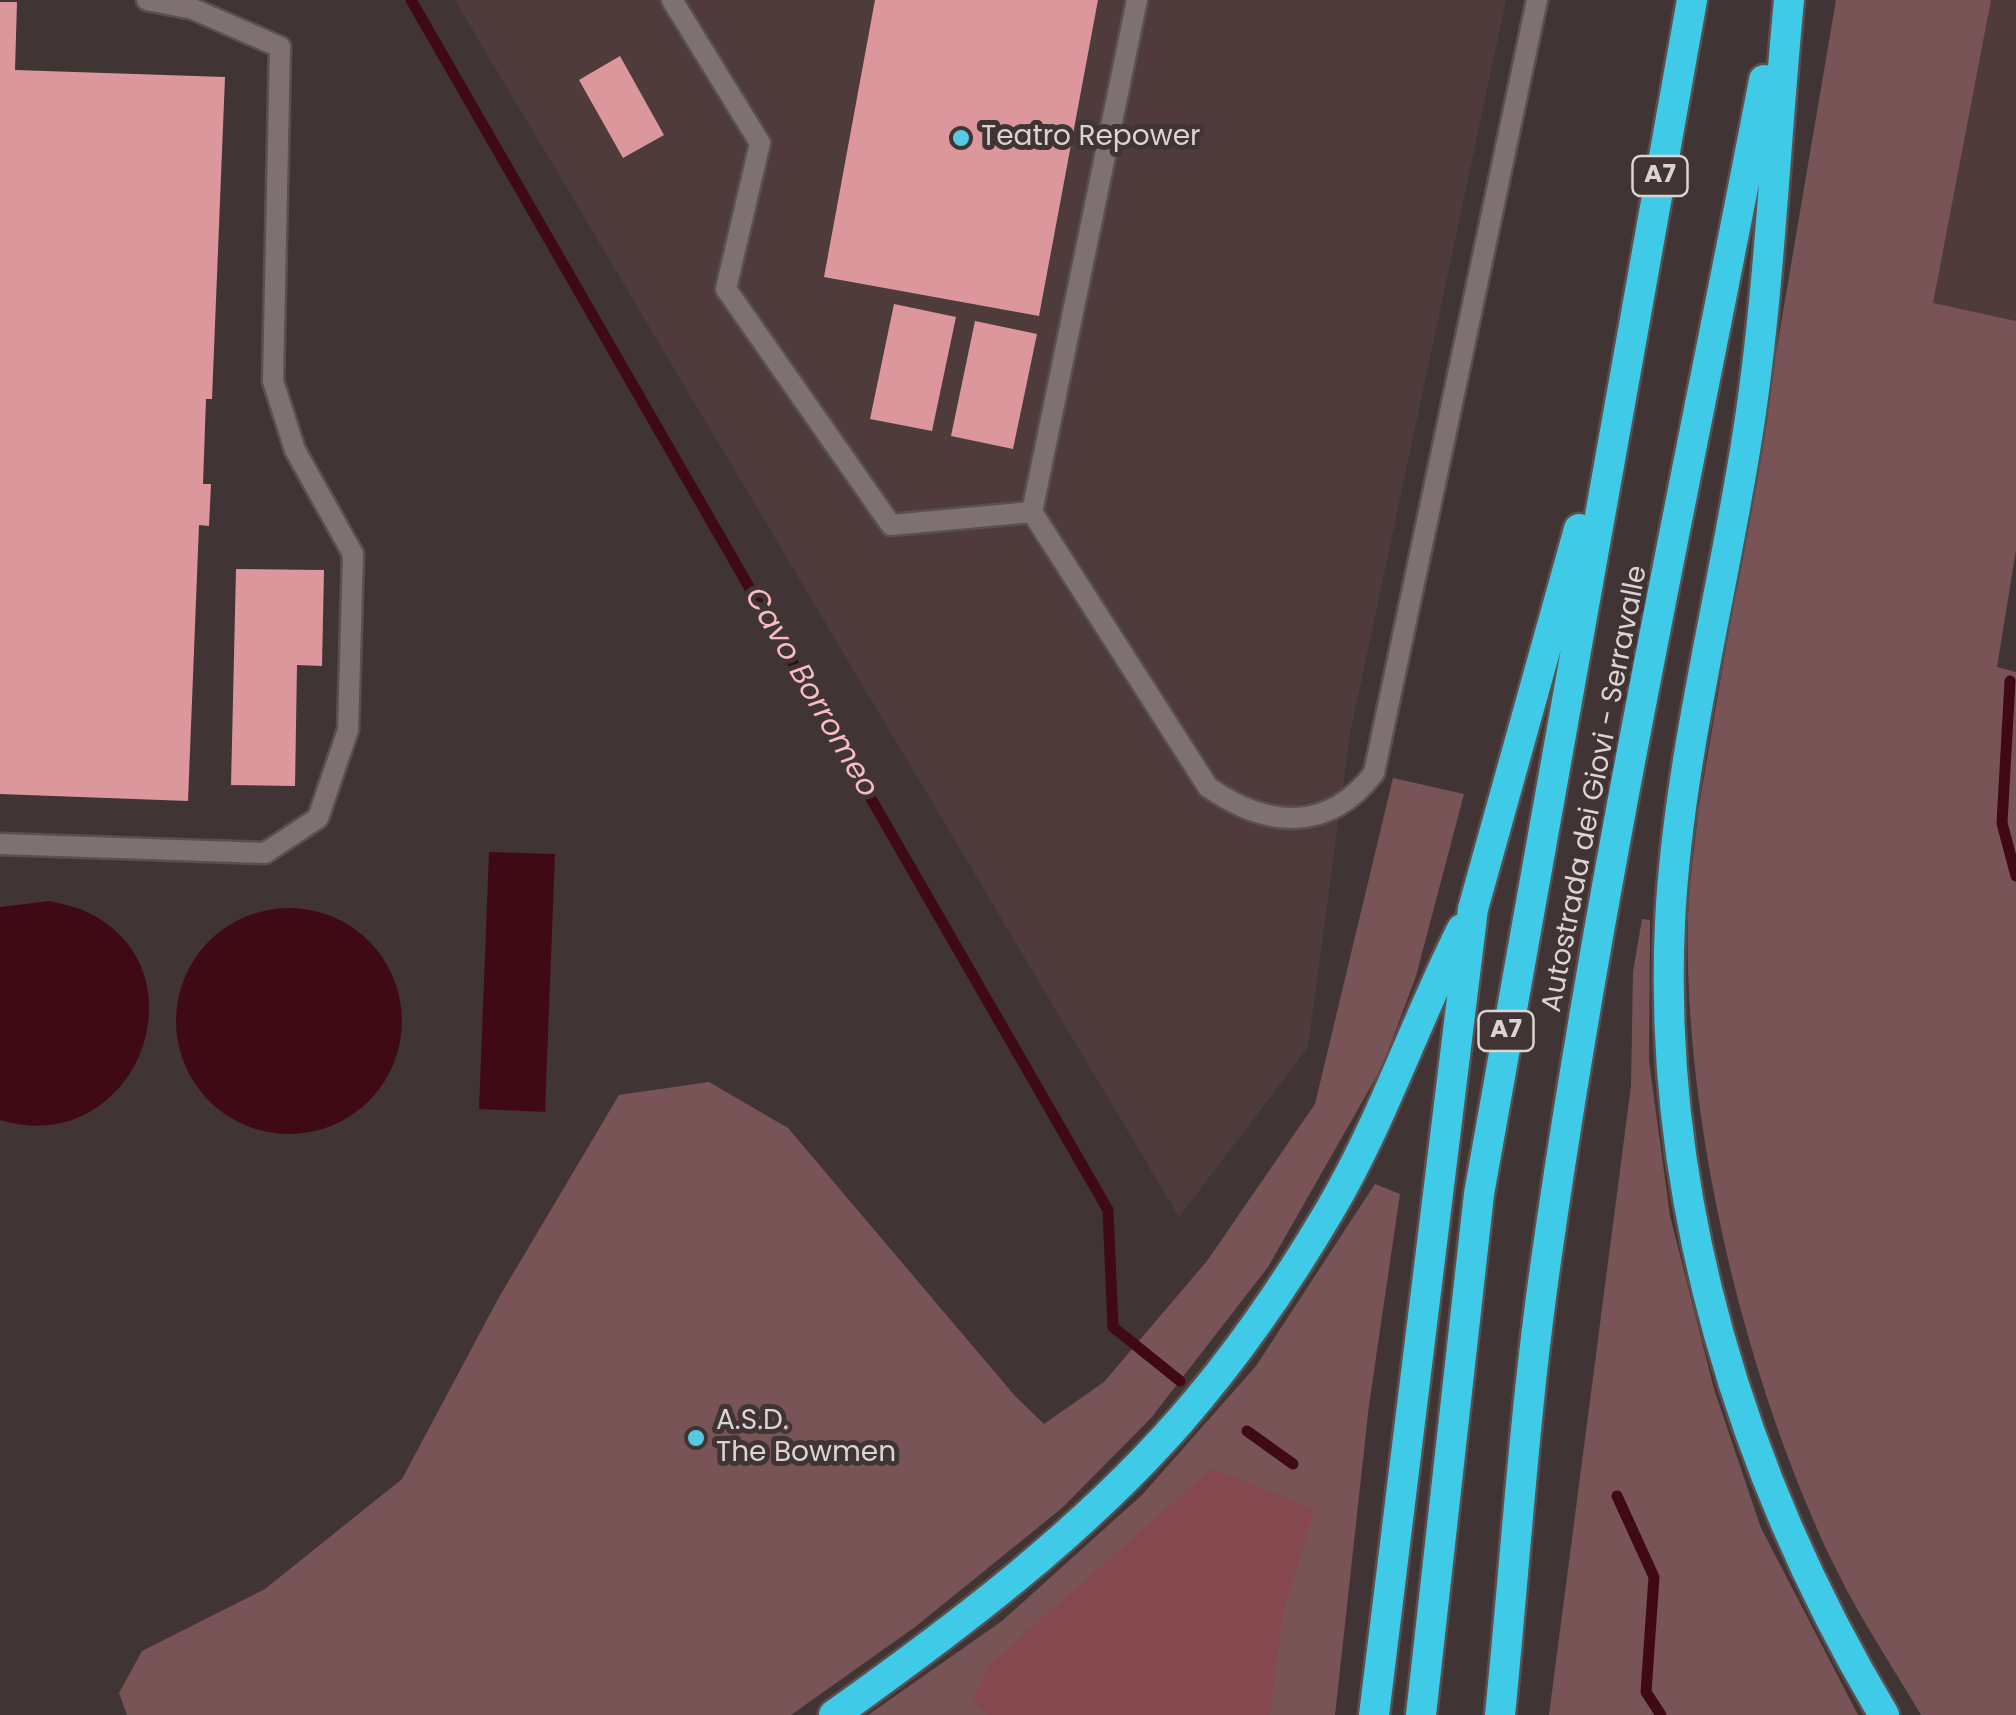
<!DOCTYPE html>
<html>
<head>
<meta charset="utf-8">
<style>
  body { margin:0 }
  canvas { display:block; background:#413435 }
</style>
</head>
<body>
<canvas width="2016" height="1715"></canvas>
<script>
const ctx = document.querySelector('canvas').getContext('2d');
ctx.lineJoin = 'round';
function fillPath(path, color) { ctx.fillStyle = color; ctx.fill(path, 'evenodd'); }
function strokePath(path, color, width, dash) { ctx.strokeStyle = color; ctx.lineWidth = width; ctx.lineCap = dash ? 'butt' : 'round'; ctx.setLineDash(dash || []); ctx.stroke(path); }
function write(font, color, halo, rows, align = 'center') {
  ctx.font = font + ' Poppins,sans-serif'; ctx.lineWidth = 10; ctx.setLineDash([]); ctx.textBaseline = 'middle'; ctx.strokeStyle = halo; ctx.fillStyle = color; for (const [text, x, y, turn = 0] of rows) {
    ctx.save(); ctx.translate(x, y); ctx.rotate((+turn || 0) * Math.PI / 180); ctx.textAlign = isNaN(turn) ? turn : align; if (halo) ctx.strokeText(text, 0, 0); ctx.fillText(text, 0, 0); ctx.restore();
  }
}
fillPath(new Path2D(`
  M455,0H1506L1350,734L1308,1047L1179,1217Z
  M1991,0H2016V321L1932,304Z`), '#4f3b3c');
fillPath(new Path2D(`
  M1836,0H1991L1933,303L2016,321V550L1997,667L2016,672V1715H1921C1893,1667 1861,1620 1837,1571C1746,1386 1683,1123 1688,917C1689,882 1695,846 1698,812Z
  M1393,778L1464,794L1416,976L1382,1067L1268,1267L1151,1418L1062,1508L915,1627L791,1715H127L119,1693L142,1651L265,1589L402,1479L498,1299L619,1095L709,1082L788,1128L1015,1396L1044,1424L1104,1382L1207,1261L1315,1104Z
  M1642,919L1650,920L1649,1061L1670,1216L1714,1389L1761,1528L1858,1715H1549L1631,1086L1633,972Z
  M1375,1184L1400,1194L1369,1405L1335,1715H868L1002,1621L1142,1495L1256,1366Z`), '#795456');
fillPath(new Path2D(`
  M1211,1469L1315,1509L1283,1612L1270,1715H988L972,1702L988,1666Z`), '#85494f');
fillPath(new Path2D(`
  M489,852L555,854L545,1112L479,1109Z
  M50,901C62,904 76,907 87,912C210,971 135,1161 0,1120V907Z
  M176 1021a113 113 0 1 1 226 0a113 113 0 1 1-226 0Z`), '#3f0a14');
strokePath(new Path2D(`
  M411,0L1108,1210L1113,1327L1180,1381
  M2010,681L2002,823L2016,876
  M1247,1431L1293,1464
  M1617,1496L1654,1577L1646,1692L1661,1715`), '#3f0a14', 11);
fillPath(new Path2D(`
  M875,0H1098L1039,316L824,277Z
  M0,2H17L15,70L225,77L212,399H206L203,484H211L209,526L199,525L188,801L0,794Z
  M620,56L664,135L623,158L579,80Z
  M894,304L956,317L932,431L870,419Z
  M975,321L1037,334L1013,449L951,436Z
  M236,569L324,570L322,666L297,665L295,786L231,785Z`), '#db979b');
const lane = new Path2D(`
  M672,0L760,143L726,289L891,525L1032,512
  M1137,0L1032,512L1208,787C1267,828 1328,833 1374,773L1537,0
  M0,844L265,853L318,818L348,730L353,554L295,450L273,381L280,47L193,9L147,0`);
const highway = new Path2D(`
  M1789,0C1775,143 1770,290 1748,432C1723,594 1678,760 1670,922C1657,1201 1742,1478 1884,1715
  M834,1715C956,1628 1081,1534 1180,1421C1236,1357 1287,1283 1330,1210C1383,1120 1415,1022 1462,929
  M1374,1715L1473,909L1579,529
  M1421,1715L1479,1194L1692,0
  M1500,1715C1515,1566 1524,1416 1545,1268C1601,870 1688,475 1764,80`);
strokePath(lane, '#5a5050', 25);
strokePath(highway, '#5a5050', 35);
strokePath(lane, '#7f7171', 20);
strokePath(highway, '#3fcbe8', 30);
for (const [x, y, r, color] of [
  [961,138,10,"#57c9e3"],
  [696,1438,10,"#57c9e3"]
]) { const dot = new Path2D(); dot.arc(x, y, r, 0, 2 * Math.PI); ctx.fillStyle = color; ctx.fill(dot); strokePath(dot, '#413435', 4); }
for (const [x, y, w] of [
  [1660,176,55],
  [1506,1031,55]
]) { const box = new Path2D(); box.roundRect(x - w / 2, y - 20, w, 40, 8); ctx.fillStyle = '#413435'; ctx.fill(box); strokePath(box, '#dcd4d4', 2.5); }
write('bold 25px', '#dcd4d4', null, [
  ["A7",1660,176],
  ["A7",1506,1031]
]);
write('28px', '#dcd4d4', '#413435', [
  ["Teatro Repower",981,138],
  ["A.S.D.",716,1422],
  ["The Bowmen",716,1454]
], 'left');
write('28px', '#dcd4d4', '#413435', [
  ["Autostrada dei Giovi - Serravalle",1596,789,-79]
]);
write('italic 30px', '#f7bdc0', '#413435', [
  ["Cavo Borromeo",810,693,60]
]);
</script>
</body>
</html>
